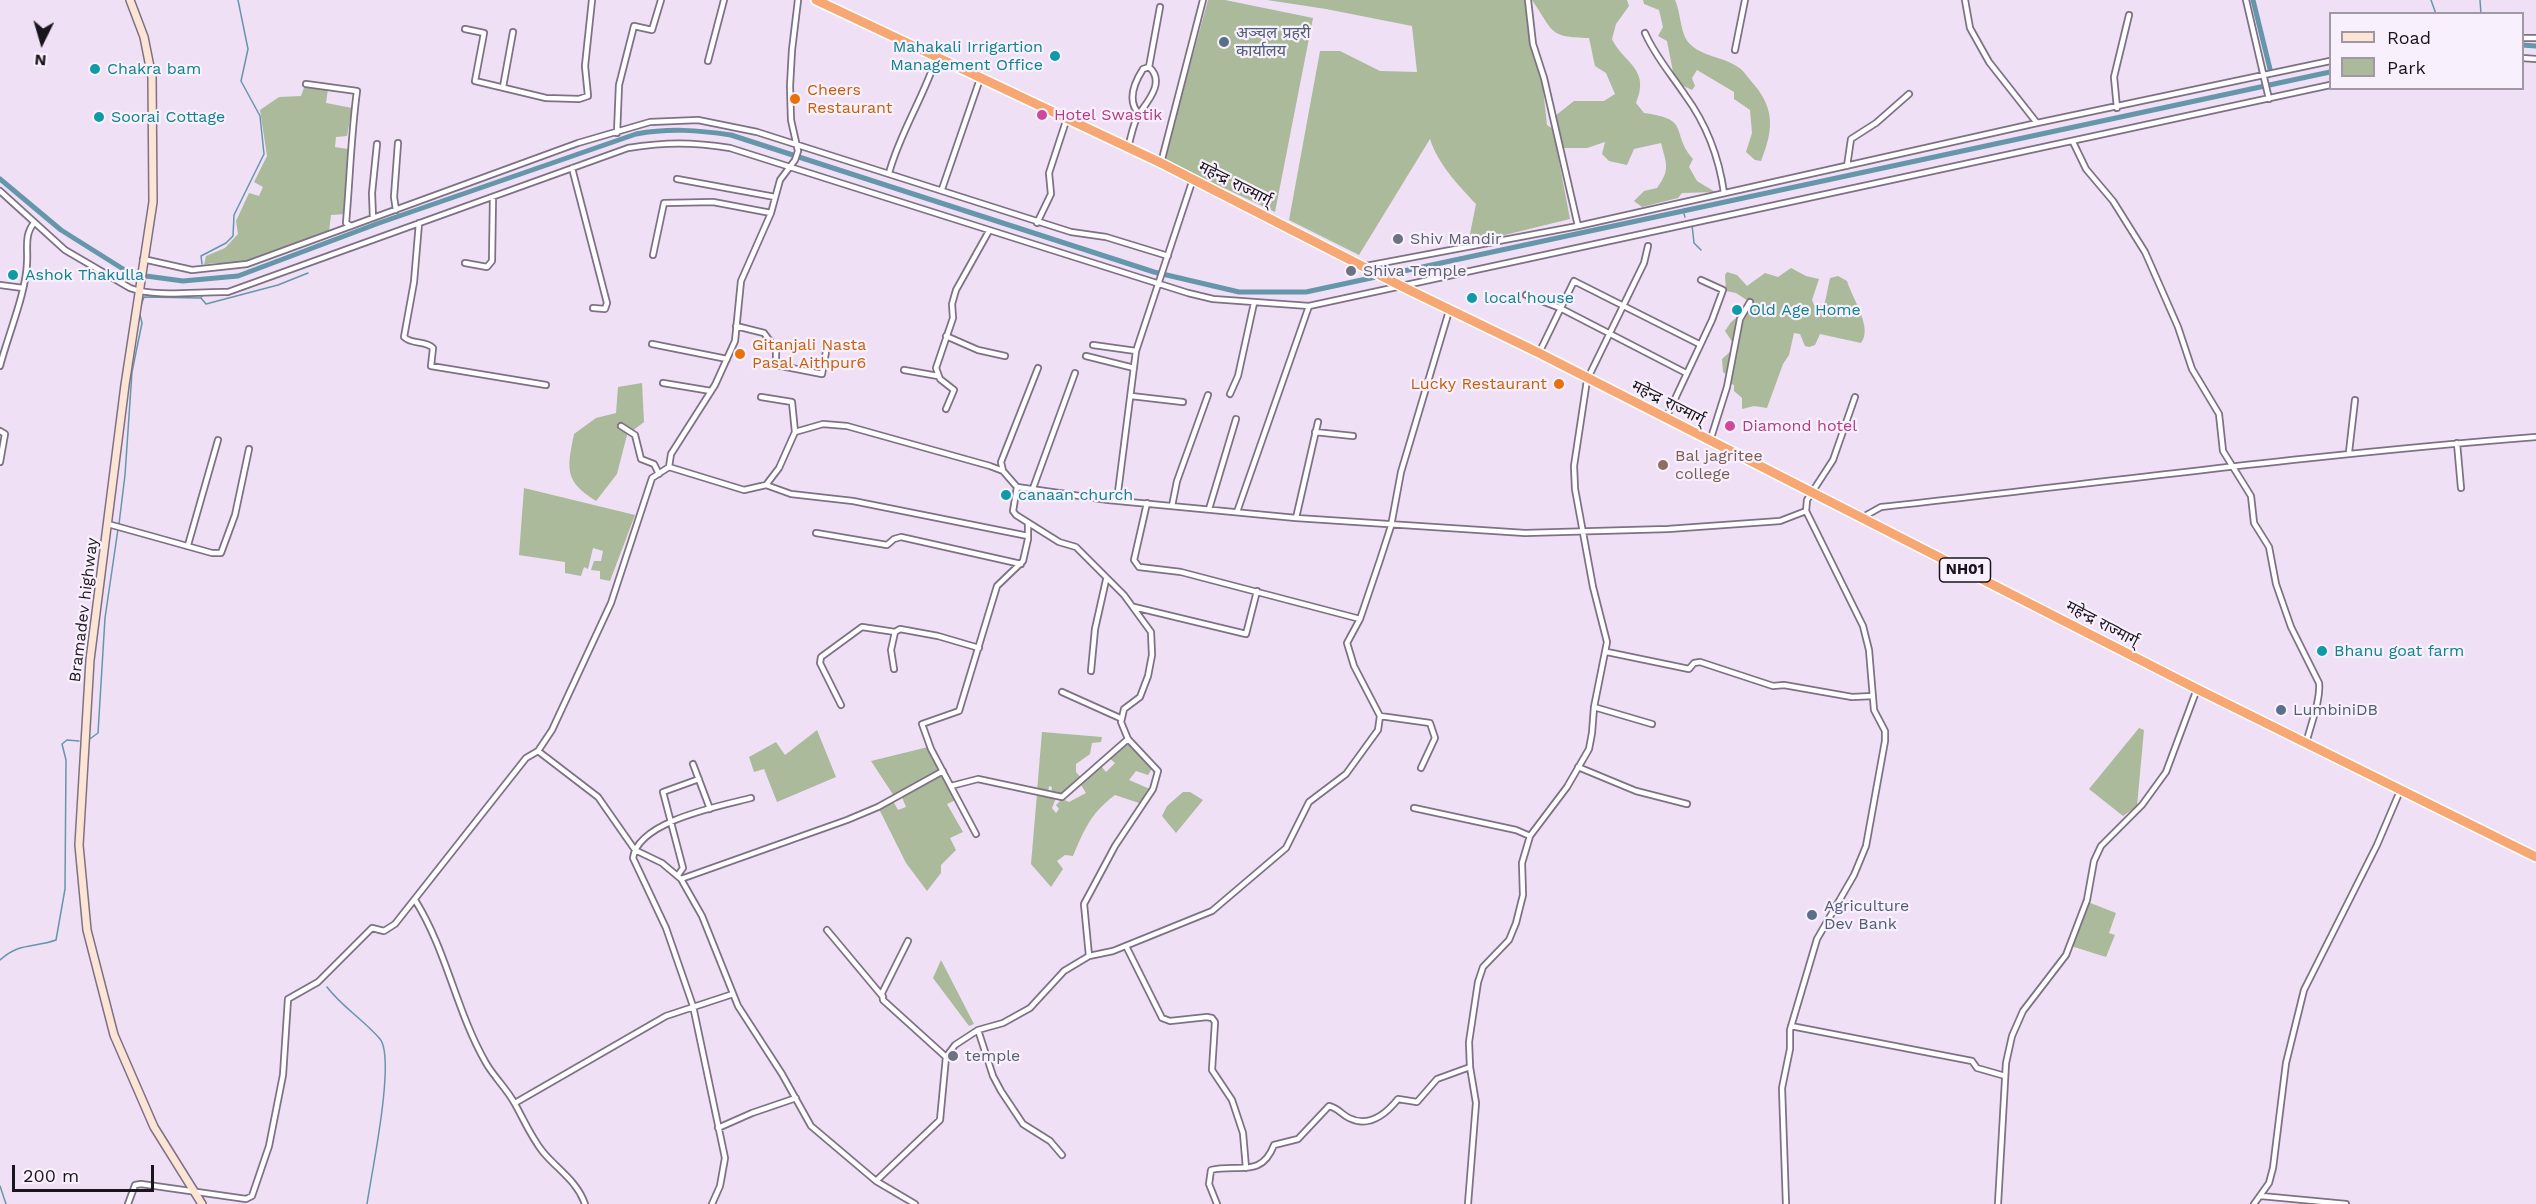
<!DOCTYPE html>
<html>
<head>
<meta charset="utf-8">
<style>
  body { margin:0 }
  #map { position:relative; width:2536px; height:1204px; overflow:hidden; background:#efe0f6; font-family:"Work Sans",sans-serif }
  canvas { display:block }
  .legend { position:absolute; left:2329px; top:12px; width:195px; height:78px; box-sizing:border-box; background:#f9f0fd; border:2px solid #a098a3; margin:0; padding:8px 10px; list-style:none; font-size:18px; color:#1a141c }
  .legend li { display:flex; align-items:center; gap:12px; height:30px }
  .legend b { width:30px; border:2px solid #a098a3 }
  .north { position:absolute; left:12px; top:12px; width:60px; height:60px; -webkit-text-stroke:4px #f9f0fd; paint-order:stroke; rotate:185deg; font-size:16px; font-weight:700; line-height:24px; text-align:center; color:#1a141c }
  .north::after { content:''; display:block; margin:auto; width:21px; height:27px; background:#1a141c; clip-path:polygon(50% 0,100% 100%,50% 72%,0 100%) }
  .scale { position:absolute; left:12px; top:1165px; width:142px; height:27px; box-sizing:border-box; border:3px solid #1a141c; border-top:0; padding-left:8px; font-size:18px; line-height:21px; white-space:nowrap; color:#1a141c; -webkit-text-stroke:4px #f9f0fd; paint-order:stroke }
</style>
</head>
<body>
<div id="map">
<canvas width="2536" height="1204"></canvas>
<ul class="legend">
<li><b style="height:8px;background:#fce5d5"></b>Road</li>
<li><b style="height:16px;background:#aaba9a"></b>Park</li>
</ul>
<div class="north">N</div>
<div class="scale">200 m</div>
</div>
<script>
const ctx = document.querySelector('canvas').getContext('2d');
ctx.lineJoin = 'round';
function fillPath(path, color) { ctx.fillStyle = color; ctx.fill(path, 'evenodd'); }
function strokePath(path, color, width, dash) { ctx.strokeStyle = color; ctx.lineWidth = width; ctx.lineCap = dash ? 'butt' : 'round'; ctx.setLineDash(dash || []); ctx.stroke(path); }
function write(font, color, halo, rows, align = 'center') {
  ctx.font = font + ' "Work Sans","Noto Sans Devanagari",sans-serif'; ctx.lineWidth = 4.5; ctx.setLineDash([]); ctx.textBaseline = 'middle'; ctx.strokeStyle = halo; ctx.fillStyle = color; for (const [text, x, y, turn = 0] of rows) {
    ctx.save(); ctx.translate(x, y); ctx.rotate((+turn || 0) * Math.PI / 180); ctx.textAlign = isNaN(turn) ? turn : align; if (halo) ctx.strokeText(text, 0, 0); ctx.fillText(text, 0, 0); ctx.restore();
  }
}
fillPath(new Path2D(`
  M1208,0H1225L1313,18L1275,212L1164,160Z
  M1267,0H1525L1531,44L1542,79L1547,125L1553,129L1570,219L1468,244L1476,204C1458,185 1438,164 1430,139L1359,255L1289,220L1320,51H1340L1380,71L1417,72L1412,26L1326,9Z
  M1532,0H1627L1629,6L1616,24L1612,39C1623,63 1651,68 1636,103L1644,113C1692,119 1670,133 1693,159L1689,167L1697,181L1715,192L1682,193L1678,198L1642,207L1634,201L1644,191L1657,188C1671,169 1666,163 1661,143L1634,149L1627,165L1609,161L1602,154L1605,142L1587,148H1562L1555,116L1574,101H1604L1615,94L1606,73L1595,66L1589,38C1548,37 1554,32 1532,0Z
  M1643,0H1675C1681,13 1680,33 1689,43C1700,56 1724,57 1738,67C1743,70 1747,76 1751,81C1775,108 1774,128 1761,161L1755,160L1746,152L1752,133L1750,110L1734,99V92L1697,70L1692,78L1695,86L1692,90L1675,82L1667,41L1658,36L1663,27L1659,10L1644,4Z
  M305,85L328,89L326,103L352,108L347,136L336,137L335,147L348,149L346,214L331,215L329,232C302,243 274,255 245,262C231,266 218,261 204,265L206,256L225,248L238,234L236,221L249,193L259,196L263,187L254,182L267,156L260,110L279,97L301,96Z
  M1791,268L1806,276L1819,279L1812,300L1814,305L1821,306L1825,302L1830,278L1838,276L1847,281C1853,300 1873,328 1861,343L1820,334L1815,345L1809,347L1805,346L1800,334L1794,333L1789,355L1783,364L1767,408L1754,406L1742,409V398L1734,391V385L1727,382L1728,376L1723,372L1722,359L1731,351L1733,343L1725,331L1731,322L1744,312H1741L1748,301L1736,293L1726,291L1725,275L1727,272L1737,275L1747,286L1765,273L1778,277Z
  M642,383L644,422L627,435L617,474L596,501C564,481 567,469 574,434L596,418L616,413L618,387Z
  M524,488L635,515L610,581L600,579V571L591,570L594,561H601L603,551L593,548L588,569L584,567L581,576L565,573V562L519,555Z
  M2139,728L2144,730L2137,806L2123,816L2089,789Z
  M817,730L836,777L777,802L764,769L754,772L749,757L776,742L785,755Z
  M1042,732L1102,737L1101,742L1092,743L1090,754L1076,764V772L1083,780L1060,796L1051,794L1052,787L1049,786L1048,794L1037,791Z
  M1130,742L1153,767L1148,775L1136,771L1129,780L1150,789L1139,803L1115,795C1091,813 1085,828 1073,856L1065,855L1057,861L1063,869L1051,887L1031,864L1037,794L1056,798L1052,808L1056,813L1059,809L1056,805L1062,799L1069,802L1086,793L1081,785L1101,766L1106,772L1115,763L1109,758Z
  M928,747L942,771L894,796L871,761Z
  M943,772L958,799L947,804L963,832L950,838L956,850L941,865V873L927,891L906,863L879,809L892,799L898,810L906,807L901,795Z
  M1183,792H1190L1203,800L1176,833L1162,816L1167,806Z
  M2088,902L2116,913L2109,933L2115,935L2106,957L2071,946Z
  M941,960L974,1024L969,1026L933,978Z`), '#aaba9a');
strokePath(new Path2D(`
  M2431,0L2436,14
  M2480,0L2481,14
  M1683,211L1685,217
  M1692,225L1694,243L1701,250
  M202,264L201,256L226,243L233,236L234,215L264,154L260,116L241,81L248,49L238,0
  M202,295L201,298L206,304L278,285L308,273
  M119,524L125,475L132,372L142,323L139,311L144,297L201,298
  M87,741L98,733L105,618L118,529
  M0,960C20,942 34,948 56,940L65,889L66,760L62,744L67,740L79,741
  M327,987C342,1007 364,1020 380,1039C396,1059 371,1175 367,1204
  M0,1186L6,1204`), '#6696aa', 1.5);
strokePath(new Path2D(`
  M2253,0L2271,73
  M2522,45L2536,46
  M0,179L61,230L131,274L183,281L238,276L379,223L636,134C669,128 698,130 731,135L1154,272L1239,292H1306L2330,72`), '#6696aa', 5);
const street = new Path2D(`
  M1528,0L1533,44L1544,78L1578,226
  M1965,0L1970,28L1989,62L2037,123
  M2246,0L2269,99
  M465,29L484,33L475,81L546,98L579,99L588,96L585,66L592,0
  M1645,33C1655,56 1671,74 1685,95C1707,125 1719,157 1724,193
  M2522,38H2536
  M1735,50L1745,0
  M2522,58L2536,59
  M708,61L724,0
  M306,84L357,91C351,135 350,178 346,223L351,226
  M503,87L513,32
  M2117,108L2114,77L2129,15
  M1139,114C1127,101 1134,83 1143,69L1149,67
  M617,133L619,85L634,26L652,30L661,0
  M2073,142L2086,169L2113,201L2145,252L2178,327L2192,369L2219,414L2223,451L2251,496L2254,523L2269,547L2276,584L2291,627L2319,683C2321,700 2310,726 2306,744
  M1128,147C1131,138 1133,123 1139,114C1147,102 1166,82 1149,67L1160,7
  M1161,163L1203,0
  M1847,166L1851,139L1876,123L1909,94
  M572,168L607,303L605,309L593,308
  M889,173C900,132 924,97 937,56
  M677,179L775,197
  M942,189L980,79
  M0,191L65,250L130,288C156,298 199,291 228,292L628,148C666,142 692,142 730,148L1188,293L1213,299L1309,306L2330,85
  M396,210L394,197L398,143
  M373,218L372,193L377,144
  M419,223L414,282L404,337C412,345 425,340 433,348L431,366L546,385
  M1037,223L1051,194L1049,173L1067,118
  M653,255L664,203L713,202L771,213
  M143,259L192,270L247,264L578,143L650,122L698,120L757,132L1071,232L1106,237L1168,256
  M465,263L487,267L492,261L493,197
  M1366,266L1578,226L2037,123L2330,61
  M0,285L23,288
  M1526,295L1560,308L1686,373
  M736,326L764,333L776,349V365L822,374L827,346
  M946,336L978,350L1005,356
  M652,344L727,359
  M1093,345L1136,351
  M1539,353L1574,281L1699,344
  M1086,356L1134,368
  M0,366C8,335 26,293 27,263C28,248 24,235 34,223
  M904,370L938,376
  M663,383L711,391
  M1230,394L1238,376L1254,303
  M1131,396L1183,402
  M761,397L792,402L795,432
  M946,409L954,390L940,379L936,368L953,318L952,304L956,290L989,231
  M1666,418L1712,320L1723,290L1701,280
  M621,426L635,435L641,459L654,464L659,474
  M0,431L5,434L0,462
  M1315,432L1353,436
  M1710,441L1727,387L1740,319L1750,302
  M2457,443L2461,488
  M2349,452L2355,400
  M669,467L744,490L766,485L779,468L795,432L823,424L847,426L990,466L1003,471L1017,487L1013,511L1016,515L1059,542L1076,547L1124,595L1151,632L1152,655L1148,676L1140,697L1124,709L1121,722L1128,739L1158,771L1153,789L1115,846L1084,904L1089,956
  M1003,471L1001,462L1038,368
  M766,485L791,494L853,501L1028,536
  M1017,487L1108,500L1296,518L1525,533L1668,529L1780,521L1806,511
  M1032,491L1075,373
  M1117,500L1136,351L1193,179
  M1147,503L1134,560L1139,567L1181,572L1360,619
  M1172,506L1177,481L1208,395
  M1209,509L1236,419
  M1237,512L1309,306
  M1863,517L1881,507C2099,483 2317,454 2536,437
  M1296,518L1318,422
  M108,524L212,553H221L235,515L249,449
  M816,533L887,545L894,539L901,537L1021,564
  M188,545L218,440
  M1134,607L1246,634L1257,591
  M1607,652L1689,669L1694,663L1700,662L1773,686L1784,685L1852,697L1873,696
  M894,669L891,650L895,632L900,629L938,636L979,648
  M1091,671L1095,629L1106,580
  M1062,692L1120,718
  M841,705L820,663L821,657L862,627L895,632
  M1594,707L1652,724
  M1380,716L1430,723L1435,738L1421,768
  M538,751L598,797L635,850L662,863L681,879L702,916L738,1006L782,1074L811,1126L876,1181L915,1204
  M693,764L710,809
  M1578,767L1636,791L1687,804
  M951,786L978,779L1062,797L1128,739
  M1414,808L1516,830L1530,836
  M976,834L931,749L922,724L959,711L997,586L1023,561L1028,539V523
  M678,875L683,868L663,792L699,779
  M681,879L847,820L878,807L943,771
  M415,900C447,951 456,1011 486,1063C494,1077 507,1089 515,1104C524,1120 531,1137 543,1152C558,1170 577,1181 585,1204
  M827,930L883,997
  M908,941L882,993L883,1000L946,1057
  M1126,946L1162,1018L1170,1021L1207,1017L1212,1018L1215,1022L1212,1070L1232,1100L1243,1133L1246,1168
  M1791,1026L1972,1061L1977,1068L2005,1076
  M978,1030L993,1076L1001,1091L1023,1124L1050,1141L1062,1155
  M515,1103L666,1016L733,994
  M718,1128L752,1113L796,1098
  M876,1181L940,1120L946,1057L955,1045L978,1030L1003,1023L1030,1008L1064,971L1089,956L1113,951L1212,911L1286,848L1309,802L1346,774L1378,730L1380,716L1354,666L1347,643L1360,619L1380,560L1391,526L1401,472L1449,311
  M2261,1196L2346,1204
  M128,1204L135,1185L141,1184L246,1199L252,1196L269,1146L283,1075L288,999L318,982L372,928L384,931L395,924L526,758L538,751L552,730L611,603L652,478L669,467L671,454L715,385L735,341L741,281L771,213L780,180L795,160L798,151L791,120L790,86L792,50L798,0
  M712,1204L720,1186L725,1158L693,1006L666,928L633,858C638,821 720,806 751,798
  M1217,1204L1209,1184L1211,1170C1238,1163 1261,1179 1274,1145L1298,1139L1329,1106C1338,1108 1341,1114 1349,1118C1369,1128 1386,1114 1398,1099L1417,1102L1437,1079L1470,1067
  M1468,1204L1476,1103L1470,1067L1469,1042L1478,982L1483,967L1509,940L1516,923L1523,895L1522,863L1530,836L1567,787L1589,749L1592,733L1594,707L1607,642L1593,587L1575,489L1574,466L1587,380L1644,263L1648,246
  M1786,1204L1782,1088L1790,1049V1030L1817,939L1854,875L1866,846L1885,741V731L1874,710L1869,650L1863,626L1806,511L1807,500L1833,460L1855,397
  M1998,1204L2006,1063L2012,1036L2023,1011L2066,955L2087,900L2094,861L2101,846L2142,805L2166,772L2197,689
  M2254,1204L2269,1183L2273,1168L2286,1063L2304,990L2377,845L2400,791`);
const secondary = new Path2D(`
  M130,0L144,37L152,77L153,202L125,385L90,660L79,845L87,930L114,1035L154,1127L202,1204`);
const highway = new Path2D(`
  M816,0L1161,163L1403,287L1539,353L2197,689L2536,857`);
strokePath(street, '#7f7185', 8);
strokePath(secondary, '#7f7185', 10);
strokePath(highway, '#fff', 12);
strokePath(street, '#fff', 4.5);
strokePath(secondary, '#fce5d5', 7);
strokePath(highway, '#f6a773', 9);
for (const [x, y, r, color] of [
  [1224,42,6,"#5c6f8a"],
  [1055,56,6,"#0f9aa8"],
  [95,69,6,"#0f9aa8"],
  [795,99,6,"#e8710a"],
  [1042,115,6,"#d1479c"],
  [99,117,6,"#0f9aa8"],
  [1398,239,6,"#6b7280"],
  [1351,271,6,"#6b7280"],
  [13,275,6,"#0f9aa8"],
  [1472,298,6,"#0f9aa8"],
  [1737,310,6,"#0f9aa8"],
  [740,354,6,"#e8710a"],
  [1559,384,6,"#e8710a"],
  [1730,426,6,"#d1479c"],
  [1663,465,6,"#8d6e63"],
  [1006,495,6,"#0f9aa8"],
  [2322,651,6,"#0f9aa8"],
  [2281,710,6,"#5c6f8a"],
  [1812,915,6,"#5c6f8a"],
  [953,1056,6,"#6b7280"]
]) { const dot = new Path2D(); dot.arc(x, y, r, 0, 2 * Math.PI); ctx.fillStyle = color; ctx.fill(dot); strokePath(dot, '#f9f0fd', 2); }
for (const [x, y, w] of [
  [1965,570,51]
]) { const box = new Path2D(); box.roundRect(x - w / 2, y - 12, w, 24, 4.5); ctx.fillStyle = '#f9f0fd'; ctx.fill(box); strokePath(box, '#1a141c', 1.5); }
write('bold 15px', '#1a141c', null, [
  ["NH01",1965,570]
]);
write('16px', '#4e5e75', '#f9f0fd', [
  ["अञ्चल प्रहरी",1236,33],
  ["कार्यालय",1236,51],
  ["LumbiniDB",2293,710],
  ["Agriculture",1824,906],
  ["Dev Bank",1824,924]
], 'left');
write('16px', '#0d838f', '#f9f0fd', [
  ["Mahakali Irrigartion",1043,47,"right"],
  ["Management Office",1043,65,"right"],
  ["Chakra bam",107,69],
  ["Soorai Cottage",111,117],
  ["Ashok Thakulla",25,275],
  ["local house",1484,298],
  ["Old Age Home",1749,310],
  ["canaan church",1018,495],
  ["Bhanu goat farm",2334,651]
], 'left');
write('16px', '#c56008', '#f9f0fd', [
  ["Cheers",807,90],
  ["Restaurant",807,108],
  ["Gitanjali Nasta",752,345],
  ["Pasal Aithpur6",752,363],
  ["Lucky Restaurant",1547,384,"right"]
], 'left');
write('16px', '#b23c85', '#f9f0fd', [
  ["Hotel Swastik",1054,115],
  ["Diamond hotel",1742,426]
], 'left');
write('16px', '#1a141c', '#f9f0fd', [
  ["महेन्द्र राज्मार्ग्",1235,184,27],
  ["महेन्द्र राज्मार्ग्",1668,403,27],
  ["Bramadev highway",84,610,-83],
  ["महेन्द्र राज्मार्ग्",2102,624,28]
]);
write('16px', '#5b616d', '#f9f0fd', [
  ["Shiv Mandir",1410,239],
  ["Shiva Temple",1363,271],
  ["temple",965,1056]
], 'left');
write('16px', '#785e54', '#f9f0fd', [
  ["Bal jagritee",1675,456],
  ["college",1675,474]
], 'left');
</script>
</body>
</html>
